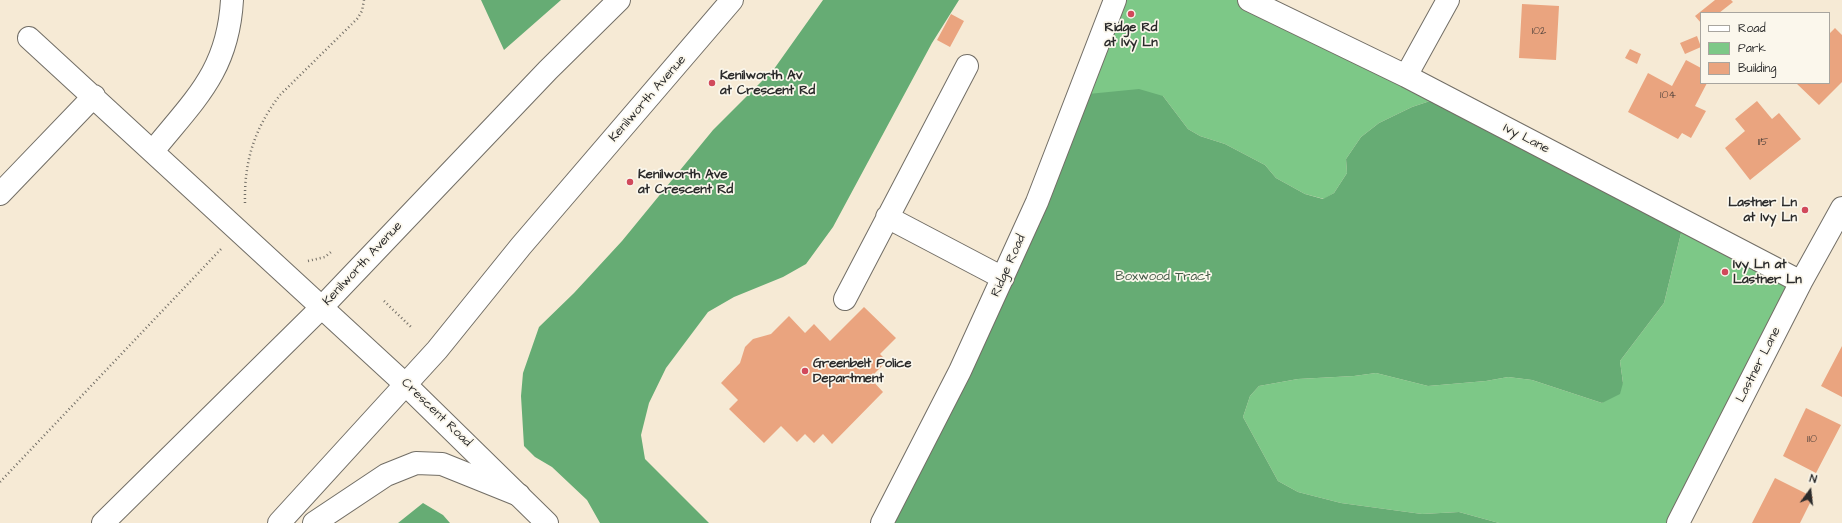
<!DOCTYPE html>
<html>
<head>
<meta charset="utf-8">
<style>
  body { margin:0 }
  #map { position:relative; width:1842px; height:523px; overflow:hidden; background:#f6ead5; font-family:"Architects Daughter",sans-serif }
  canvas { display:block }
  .legend { position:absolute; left:1700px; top:12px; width:130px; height:72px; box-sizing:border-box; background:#fbf7ec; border:1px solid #a8a59f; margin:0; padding:5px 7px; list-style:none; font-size:12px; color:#2b2b2b }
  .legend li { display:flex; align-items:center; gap:8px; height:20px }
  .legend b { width:20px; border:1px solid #a8a59f }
  .north { position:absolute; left:1790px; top:471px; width:40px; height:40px; -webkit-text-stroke:3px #fbf7ec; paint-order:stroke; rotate:15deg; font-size:11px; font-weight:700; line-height:16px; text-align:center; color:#2b2b2b }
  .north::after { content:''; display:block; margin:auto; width:14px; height:18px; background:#2b2b2b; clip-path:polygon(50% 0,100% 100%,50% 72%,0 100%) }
</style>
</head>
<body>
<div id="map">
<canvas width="1842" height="523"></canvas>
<ul class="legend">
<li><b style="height:5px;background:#fff"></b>Road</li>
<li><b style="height:11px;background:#7dc887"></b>Park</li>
<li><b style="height:11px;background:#eaa47f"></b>Building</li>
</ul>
<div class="north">N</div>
</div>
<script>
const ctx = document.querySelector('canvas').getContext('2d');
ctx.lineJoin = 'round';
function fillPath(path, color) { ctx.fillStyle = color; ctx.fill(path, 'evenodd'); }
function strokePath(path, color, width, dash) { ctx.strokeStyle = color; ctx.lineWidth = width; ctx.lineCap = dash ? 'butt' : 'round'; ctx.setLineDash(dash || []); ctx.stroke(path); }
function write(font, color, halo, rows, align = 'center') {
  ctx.font = font + ' "Architects Daughter",sans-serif'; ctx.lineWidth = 3.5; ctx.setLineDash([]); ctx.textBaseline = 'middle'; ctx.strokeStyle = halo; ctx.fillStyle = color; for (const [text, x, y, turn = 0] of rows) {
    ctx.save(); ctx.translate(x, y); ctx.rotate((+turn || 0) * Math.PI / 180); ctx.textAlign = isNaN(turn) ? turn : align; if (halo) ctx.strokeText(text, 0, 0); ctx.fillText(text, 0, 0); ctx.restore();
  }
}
fillPath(new Path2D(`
  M1115,0H1249L1445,96L1412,107L1379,123L1361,137L1346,159L1347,173L1334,193L1324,199L1305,194L1276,178L1265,165L1225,144L1200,136L1188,129L1163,96L1078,95Z
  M1684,221L1801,282L1678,523H1499L1459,512L1422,514L1341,503L1298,492L1278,481L1243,417L1250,396L1259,386L1298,379L1354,376L1376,373L1428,386L1486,381L1508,377L1532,380L1602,403L1623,383L1620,361L1664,303Z`), '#7dc887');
fillPath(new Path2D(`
  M481,0H561L504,50Z
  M823,0H959L932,43L833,227L806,264L783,277L734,297L708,312L666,368L649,403L641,435L645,459L709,523H600L587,500L552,467L535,457L524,446L521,396L523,373L539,327L574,293L622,241L713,130L774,69Z
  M1139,89L1163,96L1188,129L1200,136L1225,144L1265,165L1276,178L1305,194L1323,199L1334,193L1347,173L1346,159L1361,137L1379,123L1412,107L1445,96L1684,221L1664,303L1620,361L1623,383L1620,394L1602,403L1532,380L1508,377L1486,381L1428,386L1376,373L1354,376L1298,379L1259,386L1250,396L1243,417L1278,481L1298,492L1341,503L1422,514L1459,512L1499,523H882L1078,95Z
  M423,503L443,515L450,523H398Z`), '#66ac74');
fillPath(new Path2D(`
  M1715,0H1731L1733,2L1719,13H1701V23L1695,16Z
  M1522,4L1559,6L1556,60L1519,58Z
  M951,14L964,21L950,47L937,40Z
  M1835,28L1842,35V82L1819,105L1796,83H1829V34Z
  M1697,36L1701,47L1685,54L1680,43Z
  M1630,49L1641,54L1637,64L1625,58Z
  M1686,60L1701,68V83H1707L1695,106L1706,111L1691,138L1682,133L1678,139L1628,112L1648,73L1672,86Z
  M1757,101L1772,119L1779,113L1801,139L1750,180L1725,148L1745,131L1735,119Z
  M864,307L896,338L880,354L887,361L870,378L883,392L832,444L823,434L814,443L805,434L797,442L781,426L764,443L729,409L738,400L721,383L740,363L745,347L753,339L771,334L789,316L805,333L814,324L830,341Z
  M1842,346V397L1821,386Z
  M1806,408L1841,425L1816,473L1783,456Z
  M1775,478L1813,497L1800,523H1752Z`), '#eaa47f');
const minor = new Path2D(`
  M1249,0L1406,76L1801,282
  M29,38L406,385L547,523
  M1406,76L1448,0
  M153,151C195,99 228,71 232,0
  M0,194L94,96
  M887,217L1003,278
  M845,299L967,66
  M882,523L960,371L1037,202L1115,0
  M1678,523L1801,282L1842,208`);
const major = new Path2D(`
  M103,523L322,307L548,70L619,0
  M279,523L437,350L521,246L732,0
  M314,523L386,475L416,463L442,464L519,495`);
strokePath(minor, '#726e66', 24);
strokePath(major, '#726e66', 24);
strokePath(new Path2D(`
  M245,203C244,162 254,129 280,95L357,19L362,11L364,0
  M308,261L325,257L331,252
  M384,301L411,327
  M0,482L222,248`), '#726e66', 2.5, [1, 3]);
strokePath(minor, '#fff', 22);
strokePath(major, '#fff', 22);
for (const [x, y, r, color] of [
  [1131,14,4,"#d1495b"],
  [712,83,4,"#d1495b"],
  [630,182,4,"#d1495b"],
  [1805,210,4,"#d1495b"],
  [1725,272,4,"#d1495b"],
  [805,371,4,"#d1495b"]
]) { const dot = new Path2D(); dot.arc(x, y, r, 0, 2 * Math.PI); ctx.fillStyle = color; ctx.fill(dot); strokePath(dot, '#fbf7ec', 1.5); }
write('11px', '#5b4940', null, [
  ["102",1539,32],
  ["104",1668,96],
  ["115",1763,143],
  ["110",1812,440]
]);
write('bold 13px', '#2b2b2b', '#fbf7ec', [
  ["Ridge Rd",1131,28,"center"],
  ["at Ivy Ln",1131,43,"center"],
  ["Kenilworth Av",720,76],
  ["at Crescent Rd",720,91],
  ["Kenilworth Ave",638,175],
  ["at Crescent Rd",638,190],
  ["Lastner Ln",1797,203,"right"],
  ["at Ivy Ln",1797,218,"right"],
  ["Ivy Ln at",1733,265],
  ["Lastner Ln",1733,280],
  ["Greenbelt Police",813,364],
  ["Department",813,379]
], 'left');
write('13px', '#2b2b2b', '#fbf7ec', [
  ["Kenilworth Avenue",648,99,-49],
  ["Ivy Lane",1526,139,27],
  ["Kenilworth Avenue",363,264,-47],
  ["Ridge Road",1009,266,-66],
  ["Lastner Lane",1759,365,-63],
  ["Crescent Road",436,413,44]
]);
write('13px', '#445a47', '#fbf7ec', [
  ["Boxwood Tract",1163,277]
]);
</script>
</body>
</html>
